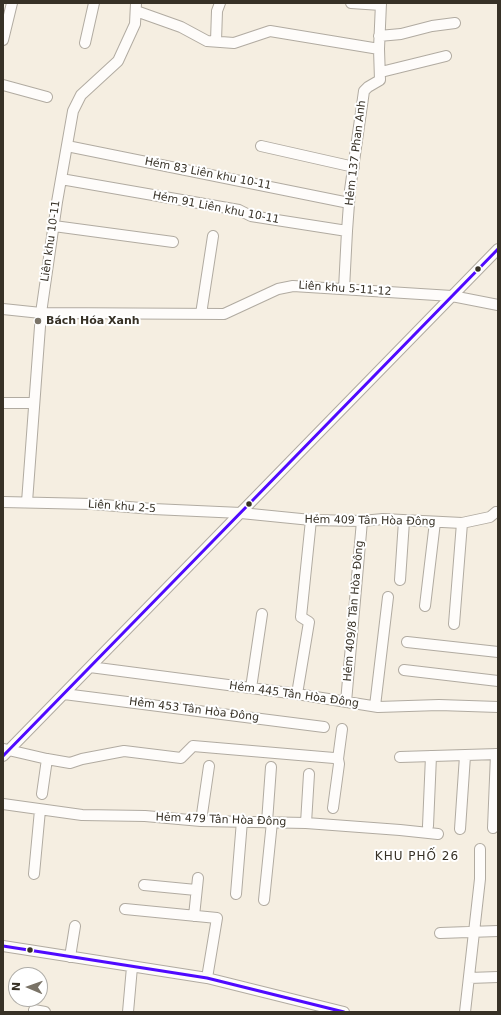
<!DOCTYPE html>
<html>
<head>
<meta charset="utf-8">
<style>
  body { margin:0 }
  #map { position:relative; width:501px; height:1015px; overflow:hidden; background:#f5eee1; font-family:"DejaVu Sans",sans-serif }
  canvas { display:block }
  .frame { position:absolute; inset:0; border:4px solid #373126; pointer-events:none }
  .north { position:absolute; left:8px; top:967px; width:40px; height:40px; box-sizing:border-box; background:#fff; border:1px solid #afada8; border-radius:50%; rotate:272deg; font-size:11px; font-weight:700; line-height:16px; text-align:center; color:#373126 }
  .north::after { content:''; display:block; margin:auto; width:14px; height:18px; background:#7a7367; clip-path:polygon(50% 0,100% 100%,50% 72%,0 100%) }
</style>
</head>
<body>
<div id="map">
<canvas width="501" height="1015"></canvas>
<div class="frame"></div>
<div class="north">N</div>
</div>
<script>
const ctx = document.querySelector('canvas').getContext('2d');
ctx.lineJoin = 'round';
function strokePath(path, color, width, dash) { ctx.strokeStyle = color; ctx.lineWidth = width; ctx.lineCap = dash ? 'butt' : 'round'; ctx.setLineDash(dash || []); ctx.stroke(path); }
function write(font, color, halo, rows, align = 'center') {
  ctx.font = font + ' "DejaVu Sans",sans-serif'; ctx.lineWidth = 4; ctx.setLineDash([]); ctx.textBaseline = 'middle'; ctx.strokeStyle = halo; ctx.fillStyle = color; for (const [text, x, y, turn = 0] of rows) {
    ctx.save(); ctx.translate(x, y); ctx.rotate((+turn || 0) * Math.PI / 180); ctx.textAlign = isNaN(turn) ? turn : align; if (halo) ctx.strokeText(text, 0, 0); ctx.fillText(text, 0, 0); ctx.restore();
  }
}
const minor = new Path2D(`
  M351,3L381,5
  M136,11L181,27L207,41L234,43L270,31L379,49
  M379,36L401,34L432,26L455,23
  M3,40L12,3
  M216,41L217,11L220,3
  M85,43L94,3
  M381,72L446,56
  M3,85L47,97
  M67,146L349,203
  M261,146L354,167
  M61,179L239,210L251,216L347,231
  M54,226L173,242
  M344,289L347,231L350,190L364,91L368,87L380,80L379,49L381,3
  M3,309L41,313L224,314L278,289L293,286L452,296L498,305
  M201,314L213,236
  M3,403H33
  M3,502L92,504L153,509L241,513L311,520L362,521L383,519L462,523L490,517L496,512
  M27,502L41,313L57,202L73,111L81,95L118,61L135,24L136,3
  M400,580L404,521
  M425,606L435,522
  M454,624L462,523
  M407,642L498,652
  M90,667L297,694L378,707L439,705L498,707
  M404,670L498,681
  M251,688L262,614
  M64,694L324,727
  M297,694L309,622L301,617L311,520
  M346,702L362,521
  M375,706L388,597
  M4,749L47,759L70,763L82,759L124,751L181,758L193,746L334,758L338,759L339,764L333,808
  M3,756L498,249
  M400,757L498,754
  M338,759L342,729
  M42,794L47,759
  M3,804L82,815L145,816L201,821L306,823L400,830L438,834
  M201,821L209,766
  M267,822L271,767
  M306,823L309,774
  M428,826L431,756
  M493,828L496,754
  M460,829L465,756
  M34,874L40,810
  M144,885L196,890
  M236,894L242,821
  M264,900L272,822
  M125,909L217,918L207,978
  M194,916L198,878
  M440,933L498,931
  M3,946L207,978L344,1012
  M70,957L75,926
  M469,978L498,977
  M34,1010L45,1012
  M128,1012L132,967
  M465,1012L480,879V849`);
strokePath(minor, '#b1aba1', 12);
strokePath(minor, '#fefcfa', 10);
strokePath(new Path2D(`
  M3,756L498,249
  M3,946L207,978L344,1012`), '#4f0aff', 3);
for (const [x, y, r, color] of [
  [478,269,3.5,"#373126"],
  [38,321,4,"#7a7367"],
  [249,504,3.5,"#373126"],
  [30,950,3.5,"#373126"]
]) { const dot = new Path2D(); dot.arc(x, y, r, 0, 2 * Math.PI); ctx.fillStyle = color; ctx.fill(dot); strokePath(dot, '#fff', 1.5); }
write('11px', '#373126', '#fff', [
  ["Hẻm 137 Phan Anh",356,153,-83],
  ["Hẻm 83 Liên khu 10-11",208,174,11],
  ["Hẻm 91 Liên khu 10-11",216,208,11],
  ["Liên khu 10-11",51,241,-82],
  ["Liên khu 5-11-12",345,289,4],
  ["Liên khu 2-5",122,507,4],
  ["Hẻm 409 Tân Hòa Đông",370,521,1],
  ["Hẻm 409/8 Tân Hòa Đông",354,611,-85],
  ["Hẻm 445 Tân Hòa Đông",294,695,8],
  ["Hẻm 453 Tân Hòa Đông",194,710,7],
  ["Hẻm 479 Tân Hòa Đông",221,820,2]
]);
write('bold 11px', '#373126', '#fff', [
  ["Bách Hóa Xanh",46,321]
], 'left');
ctx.letterSpacing = '1px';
write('12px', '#373126', '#fff', [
  ["KHU PHỐ 26",417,857]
]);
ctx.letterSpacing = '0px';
</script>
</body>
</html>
